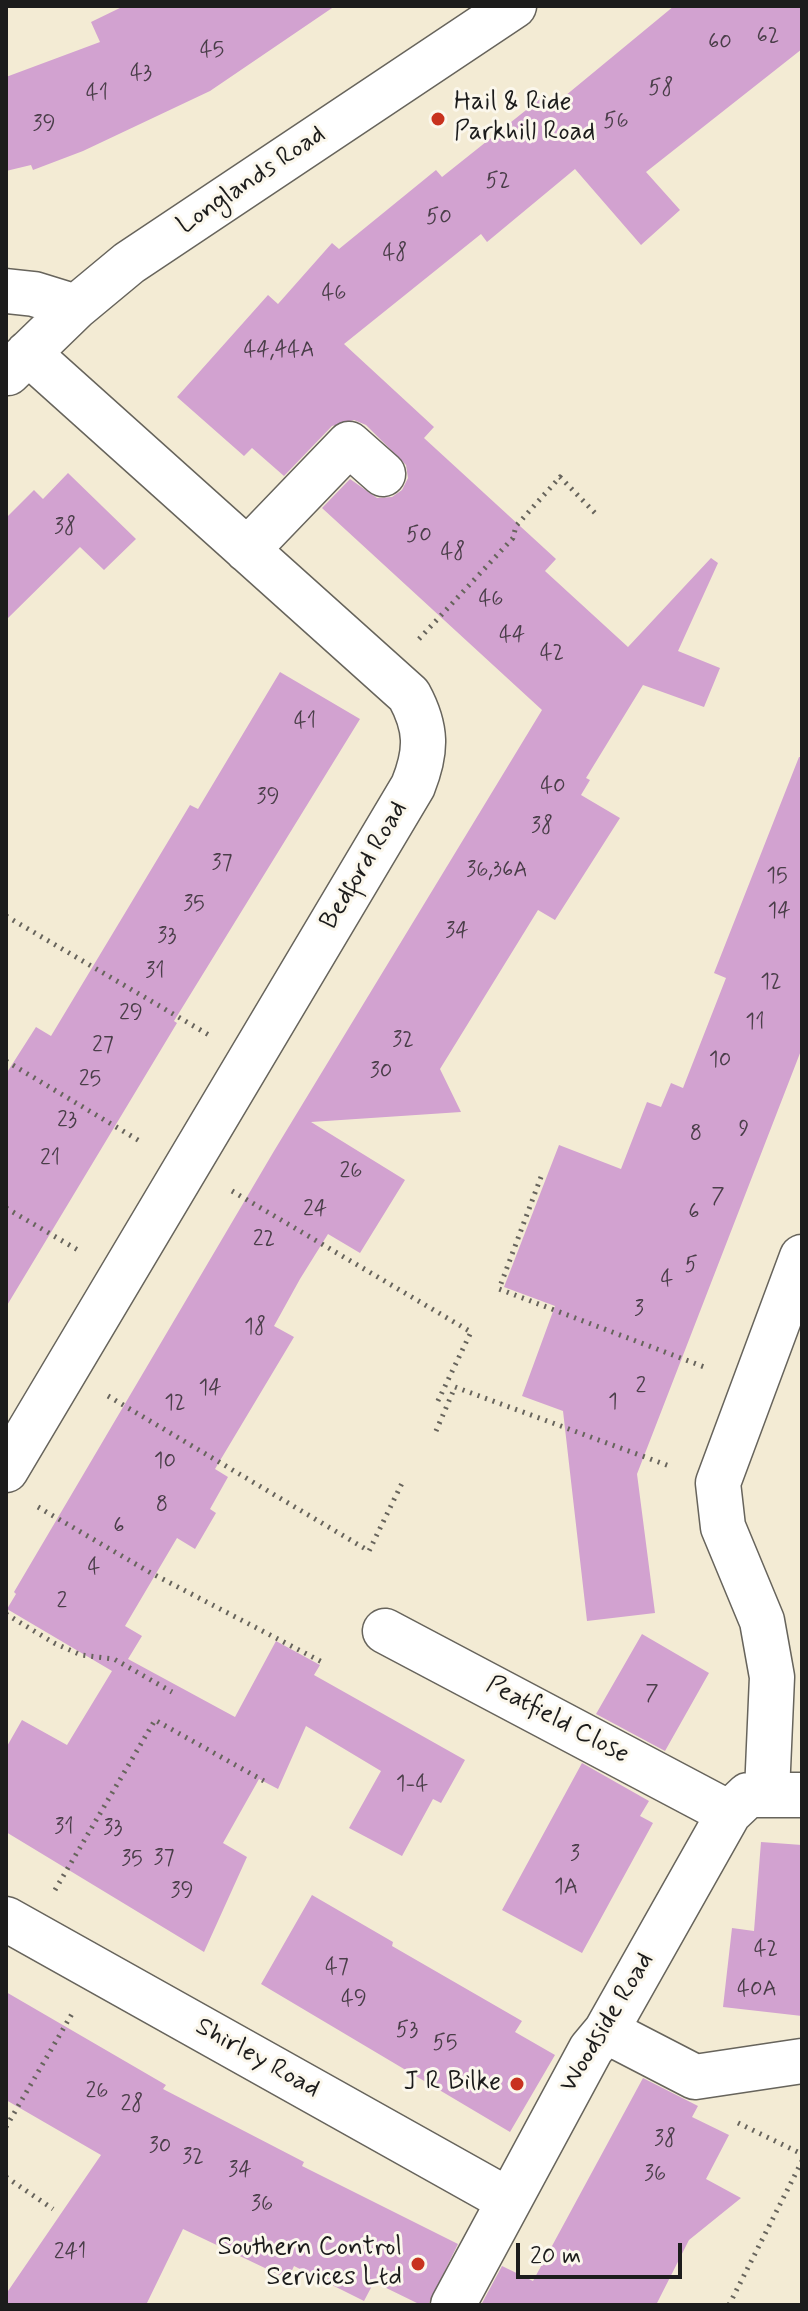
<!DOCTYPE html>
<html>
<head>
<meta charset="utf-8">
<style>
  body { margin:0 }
  #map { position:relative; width:808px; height:2311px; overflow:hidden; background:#f3ebd4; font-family:Mynerve,sans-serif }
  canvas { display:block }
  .frame { position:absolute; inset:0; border:8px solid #1c1c1c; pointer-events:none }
  .scale { position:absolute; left:516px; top:2243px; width:166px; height:36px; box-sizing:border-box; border:4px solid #1c1c1c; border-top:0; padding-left:10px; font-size:24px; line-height:28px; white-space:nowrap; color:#1c1c1c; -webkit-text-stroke:6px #fbf7ec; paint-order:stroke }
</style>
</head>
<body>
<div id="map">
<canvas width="808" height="2311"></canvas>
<div class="frame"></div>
<div class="scale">20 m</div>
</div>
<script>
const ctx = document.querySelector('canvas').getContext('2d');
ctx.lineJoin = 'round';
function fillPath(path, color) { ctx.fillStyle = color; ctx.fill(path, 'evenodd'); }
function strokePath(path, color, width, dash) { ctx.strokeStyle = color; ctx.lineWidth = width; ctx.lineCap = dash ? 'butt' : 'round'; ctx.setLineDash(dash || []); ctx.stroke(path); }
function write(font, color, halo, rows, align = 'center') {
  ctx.font = font + ' Mynerve,sans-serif'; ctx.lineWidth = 6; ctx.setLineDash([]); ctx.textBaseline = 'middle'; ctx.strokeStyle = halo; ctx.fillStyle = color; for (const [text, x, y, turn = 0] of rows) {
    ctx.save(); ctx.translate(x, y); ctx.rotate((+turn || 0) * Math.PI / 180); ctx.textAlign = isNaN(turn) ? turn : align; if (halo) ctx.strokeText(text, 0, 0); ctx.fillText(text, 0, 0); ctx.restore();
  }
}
fillPath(new Path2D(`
  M124,6H335L210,91L83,151L33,170L31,165L6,171V77L100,42L91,22Z
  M674,6H802V49L646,172L680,210L641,245L575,169L487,242L481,234L344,344L434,427L424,438L556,559L545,571L628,647L711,558L718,563L678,651L720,668L704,707L643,685L586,778L590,780L581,795L620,818L555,920L538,910L440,1069L461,1112L311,1122L405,1180L360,1253L328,1234L300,1279L274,1326L294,1337L215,1469L228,1477L210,1509L216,1513L195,1549L177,1538L125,1626L142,1636L128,1659L235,1717L276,1641L320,1665L314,1675L465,1760L441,1803L433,1799L402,1856L349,1828L381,1771L306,1726L278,1789L259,1779L223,1843L247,1857L204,1952L6,1832V1748L22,1720L67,1745L112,1671L7,1609L16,1594L14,1592L274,1151L542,710L322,508L350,479L377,498L392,497L402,490L408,478L406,465L366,425L354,420L332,426L284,476L252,448L244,456L177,397L268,295L278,304L332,243L339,249L436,170L442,177L540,99L548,110Z
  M68,473L136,539L104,570L80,547L6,620V518L34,490L43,499Z
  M280,672L360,719L174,1021L177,1023L6,1307V1074L36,1027L51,1036L190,805L198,809Z
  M799,757H802V1048L637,1474L655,1613L587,1621L563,1411L522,1396L555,1306L504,1287L559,1145L621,1169L647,1102L661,1107L671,1083L683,1088L726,978L714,973Z
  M642,1634L709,1673L665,1751L596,1714Z
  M582,1763L649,1801L640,1816L653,1823L582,1953L502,1910Z
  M761,1842L802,1845V2016L723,2007L732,1928L754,1931Z
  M312,1895L393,1942L392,1946L522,2021L515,2032L555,2055L510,2132L261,1984Z
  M6,1992L166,2085L163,2089L304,2162L302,2166L458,2244L428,2305H421L374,2282L364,2301L294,2266L288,2279L183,2229L146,2305H6V2294L101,2155L6,2100Z
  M643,2078L698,2106L692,2117L729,2135L706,2179L741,2198L689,2240L656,2305H481L502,2266L533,2281Z`), '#d2a2d0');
const minor = new Path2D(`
  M6,291L34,294L76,307
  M8,373L76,307L129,263L514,6
  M247,550L349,444L383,474
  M6,1470L413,786C427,751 427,728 409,695L28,353
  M385,1631L729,1813
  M767,1792L772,1677L762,1621L723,1527L718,1483L802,1257
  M6,1919L508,2200
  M606,2031L695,2077L802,2061
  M453,2305L591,2049L606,2031L729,1813L748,1795H802`);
strokePath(minor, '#67645c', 47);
strokePath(new Path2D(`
  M419,639L513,538L516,526L560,477L595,513
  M6,916L209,1035
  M6,1061L143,1143
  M541,1177L499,1289L707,1368
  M232,1191L471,1332L436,1405
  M6,1208L78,1250
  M108,1396L369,1551L404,1479
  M436,1431L455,1387L672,1467
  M38,1507L151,1573L324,1663
  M6,1614L54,1643L81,1655L114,1659L172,1692
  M55,1890L155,1720L264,1781
  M738,2123L802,2154
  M6,2127L73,2012
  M6,2177L53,2209
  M729,2305L802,2161`), '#67645c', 5, [2, 6]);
strokePath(minor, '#fff', 44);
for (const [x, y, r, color] of [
  [438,119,8,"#c8321e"],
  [517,2084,8,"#c8321e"],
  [418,2264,8,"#c8321e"]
]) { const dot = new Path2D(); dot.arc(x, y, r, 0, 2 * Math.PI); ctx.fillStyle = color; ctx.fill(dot); strokePath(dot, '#fbf7ec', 3); }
write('22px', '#4a3e49', null, [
  ["62",768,37],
  ["60",720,43],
  ["45",212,51],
  ["43",141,74],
  ["58",661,89],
  ["41",97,94],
  ["56",616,122],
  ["39",44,125],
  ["52",498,182],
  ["50",439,218],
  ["48",395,254],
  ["46",334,294],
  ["44,44A",279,351],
  ["38",65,528],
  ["50",419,536],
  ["48",453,553],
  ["46",491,600],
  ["44",512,636],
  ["42",552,654],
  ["41",305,722],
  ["40",553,787],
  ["39",268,798],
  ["38",542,827],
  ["37",222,864],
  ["36,36A",497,871],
  ["15",777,877],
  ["35",194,905],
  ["14",779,912],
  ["34",457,932],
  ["33",167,937],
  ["31",155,972],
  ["12",771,983],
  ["29",131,1014],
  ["11",755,1023],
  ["32",403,1041],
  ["27",103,1046],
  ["10",720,1061],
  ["30",381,1072],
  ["25",90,1080],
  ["23",67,1121],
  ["9",744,1130],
  ["8",696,1135],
  ["21",50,1159],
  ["26",351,1172],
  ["7",718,1198],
  ["24",315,1210],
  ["6",694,1213],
  ["22",264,1240],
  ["5",691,1266],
  ["4",667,1280],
  ["3",639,1310],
  ["18",255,1328],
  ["2",641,1387],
  ["14",210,1389],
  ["1",613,1403],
  ["12",175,1404],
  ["10",165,1462],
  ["8",162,1506],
  ["6",119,1527],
  ["4",94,1568],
  ["2",62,1602],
  ["7",652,1695],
  ["1-4",412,1785],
  ["31",64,1828],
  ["33",113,1829],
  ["3",575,1855],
  ["37",164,1859],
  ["35",132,1860],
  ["1A",566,1888],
  ["39",182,1892],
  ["42",766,1950],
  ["47",337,1968],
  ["40A",757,1990],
  ["49",354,2000],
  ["53",407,2031],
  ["55",445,2044],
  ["26",97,2092],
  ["28",132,2105],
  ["38",665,2140],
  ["30",160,2147],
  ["32",193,2158],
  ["34",240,2171],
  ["36",655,2175],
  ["36",262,2205],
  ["241",70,2253]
]);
write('26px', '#1c1c1c', '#fbf7ec', [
  ["Hail & Ride",454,104,"left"],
  ["Parkhill Road",454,134,"left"],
  ["J R Bilke",501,2084],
  ["Southern Control",402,2249],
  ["Services Ltd",402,2279]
], 'right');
write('26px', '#1c1c1c', '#fbf7ec', [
  ["Longlands Road",252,181,-34],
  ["Bedford Road",365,866,-59],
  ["Peatfield Close",557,1721,28],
  ["Woodside Road",608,2023,-59],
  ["Shirley Road",257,2059,29]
]);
</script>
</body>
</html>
